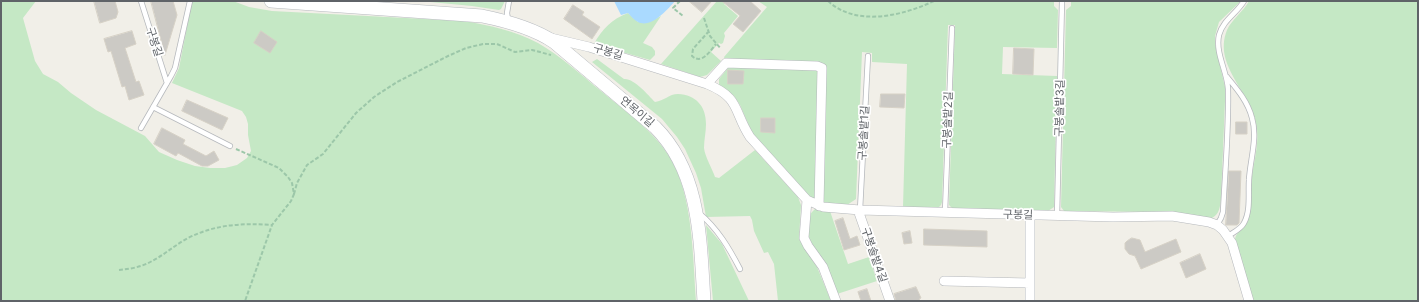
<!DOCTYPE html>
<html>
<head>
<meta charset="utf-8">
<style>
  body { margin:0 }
  #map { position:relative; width:1419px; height:302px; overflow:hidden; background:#f1efe8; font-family:Inter,sans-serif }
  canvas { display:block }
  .frame { position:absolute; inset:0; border:2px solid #5f6368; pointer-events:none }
</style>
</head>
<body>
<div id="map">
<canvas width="1419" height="302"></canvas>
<div class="frame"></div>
</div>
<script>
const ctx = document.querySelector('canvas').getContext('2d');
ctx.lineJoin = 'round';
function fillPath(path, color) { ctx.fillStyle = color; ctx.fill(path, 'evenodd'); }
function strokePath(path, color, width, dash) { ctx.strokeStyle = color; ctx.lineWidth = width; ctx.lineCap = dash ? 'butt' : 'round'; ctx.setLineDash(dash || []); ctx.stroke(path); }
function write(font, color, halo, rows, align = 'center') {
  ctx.font = font + ' Inter,"Noto Sans KR",sans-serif'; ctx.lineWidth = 3.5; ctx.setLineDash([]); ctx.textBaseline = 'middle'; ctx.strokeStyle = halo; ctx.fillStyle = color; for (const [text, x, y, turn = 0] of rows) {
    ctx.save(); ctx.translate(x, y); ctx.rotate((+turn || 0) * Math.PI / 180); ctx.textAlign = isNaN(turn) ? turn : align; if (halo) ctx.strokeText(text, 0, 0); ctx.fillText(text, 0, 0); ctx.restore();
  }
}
fillPath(new Path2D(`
  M1,1H36L23,18L35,61L43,74L58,82L71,93L96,110L145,136L159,152L177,160L195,166L210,168H225L237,165L247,158L251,151L248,135V124L246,117L242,111L172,83L179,68L192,1H233L249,7L272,11L463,21C489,25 515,31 538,43C561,56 581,75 601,91C628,114 661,135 676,169C693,207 693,260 696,301H1Z
  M420,1H505L501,9L499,10L472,6Z
  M717,1H727L724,4L738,16L724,33L725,36L723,43L721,44L719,43L711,52L721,61L707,75L700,77L661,64Z
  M758,1H1054V6L1058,10L1057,48L1003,47L1002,74L1057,76L1054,207L1048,211L952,208L949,205L955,25H948L942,202L941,205L938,208L903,207L907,64L872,62V53L862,52L856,199L847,205L829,203L821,202L812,198L804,192L753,135L740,105L734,96L719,85V79L728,68L724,57L767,7Z
  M1071,1H1241L1219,22L1215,36V44L1225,87V101L1221,198C1220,206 1220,214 1212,218L1180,213L1162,212L1064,211L1061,207L1066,10L1071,6Z
  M1249,1H1418V301H1253L1235,239C1236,231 1246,228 1248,220C1251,209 1250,197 1251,186C1252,167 1259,148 1257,129C1254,94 1212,67 1227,30C1232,19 1243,12 1249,1Z
  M628,13L638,22L651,21L661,16L643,43L652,47L655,51V55L650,60L594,44C602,29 612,19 628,13Z
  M597,59L624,79C634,78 648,95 655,102C664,101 669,94 678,94C696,95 706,106 706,124C706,132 704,140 704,148C705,157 712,168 715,177L719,178L755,150L798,197L801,205L799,239L817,267L831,301H778L774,264L768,252L764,253L754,231L752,220L750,216L706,217L701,188L696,173L685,149L677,137L662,119L592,62Z
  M815,209L830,211L848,264L869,257L877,281L837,294L808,237L810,214Z
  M706,225L722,244L749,301H713Z`), '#c5e8c5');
fillPath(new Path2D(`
  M614,1H675C668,9 651,29 638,22C634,20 631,16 628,13L621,15Z`), '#aadaff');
const building = new Path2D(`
  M94,1H115L118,12L116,18L100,23Z
  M151,1H173L177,15L165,55Z
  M689,1H712L702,12Z
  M722,1H750L761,11L743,32L733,24L740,16Z
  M573,5L584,12L582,15L600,27L592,39L564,19Z
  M132,31L136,44L125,48L136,82L139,81L144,95L129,100L125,86L122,87L111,51L108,52L104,39Z
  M261,31L277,42L270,53L254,43Z
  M1014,48L1034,49L1033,75L1013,74Z
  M728,70L744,71L743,84H728Z
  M881,94H905L904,108L880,107Z
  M187,100L228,118L222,130L182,111Z
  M761,118H775V133L761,132Z
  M1236,122H1247V134H1236Z
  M162,128L185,140L183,144L206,156L214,151L219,160L208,166H202L178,153L176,156L154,144Z
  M1229,171H1241L1239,223L1237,225H1226Z
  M843,218L850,239L857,236L860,245L844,250L835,221Z
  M924,229L987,231V247L924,245Z
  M910,231L912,243L904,244L902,233Z
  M1132,238L1140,240L1145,252L1176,239L1181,252L1141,269L1135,256L1129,254L1125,249V243L1127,241Z
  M1200,254L1206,269L1186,278L1180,263Z
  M916,287L921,298L919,299L920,301H896L894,294Z
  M867,289L871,301H861L858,292Z`);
fillPath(building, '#cccac5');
strokePath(building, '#d6d1c6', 1);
const lane = new Path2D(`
  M141,1L167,83
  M508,20L507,13L509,1
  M1227,77C1237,89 1248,102 1252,118C1258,138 1250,160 1249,180C1248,193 1251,210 1244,223C1241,229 1234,232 1228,236
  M153,107L230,146
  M141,128L171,76L175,68L190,1
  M860,210L868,56
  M945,212L952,28
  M699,213C718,229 729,248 740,269
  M1057,216L1062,1
  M1217,225L1221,218L1223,212C1225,171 1229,130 1228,89C1227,71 1215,53 1219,35C1223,20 1237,13 1244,1`);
const street = new Path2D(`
  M551,38L589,47L707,84C741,98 733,111 750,137L807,200L823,207L860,210L1113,217L1172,216L1209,222L1217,225L1223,230L1232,243L1249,301
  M707,84L726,63L817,66L822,68L819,206
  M807,200L804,238L808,246L823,267L836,301
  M858,210L890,301
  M944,281L1030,283
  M1030,301V215`);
const secondary = new Path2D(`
  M271,1L482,16C507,21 533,28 554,42L655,127C701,173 700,240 704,301`);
strokePath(lane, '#b5b8bc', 6);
strokePath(street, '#b5b8bc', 10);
strokePath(secondary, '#b6babf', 14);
strokePath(new Path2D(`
  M680,1L673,8L683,16
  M828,1C856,27 902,16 934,1
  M704,18L710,36L721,49
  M709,31L693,49L692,56C702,65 710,51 716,44
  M236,149L279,168L288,177L292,183L294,194L291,201L272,225L245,301
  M294,194L297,183L307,165L323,154L356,113L374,97L397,82L448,56L466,48L483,44H497L515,52L532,50L551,55
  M119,270C130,269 142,267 152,261C164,255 175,245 188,238C216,224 243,223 272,225`), '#9cc7a9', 2, [4, 2]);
strokePath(lane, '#fff', 4.5);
strokePath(street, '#fff', 9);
strokePath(secondary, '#fff', 13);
write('11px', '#5f6368', '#fff', [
  ["구봉길",154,42,72],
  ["구봉길",608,52,17],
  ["구봉솔밭3길",1060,108,-89],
  ["연목이길",637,112,40],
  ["구봉솔밭2길",948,120,-88],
  ["구봉솔밭1길",864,133,-87],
  ["구봉길",1018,215,1],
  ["구봉솔밭4길",874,255,71]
]);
</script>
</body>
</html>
